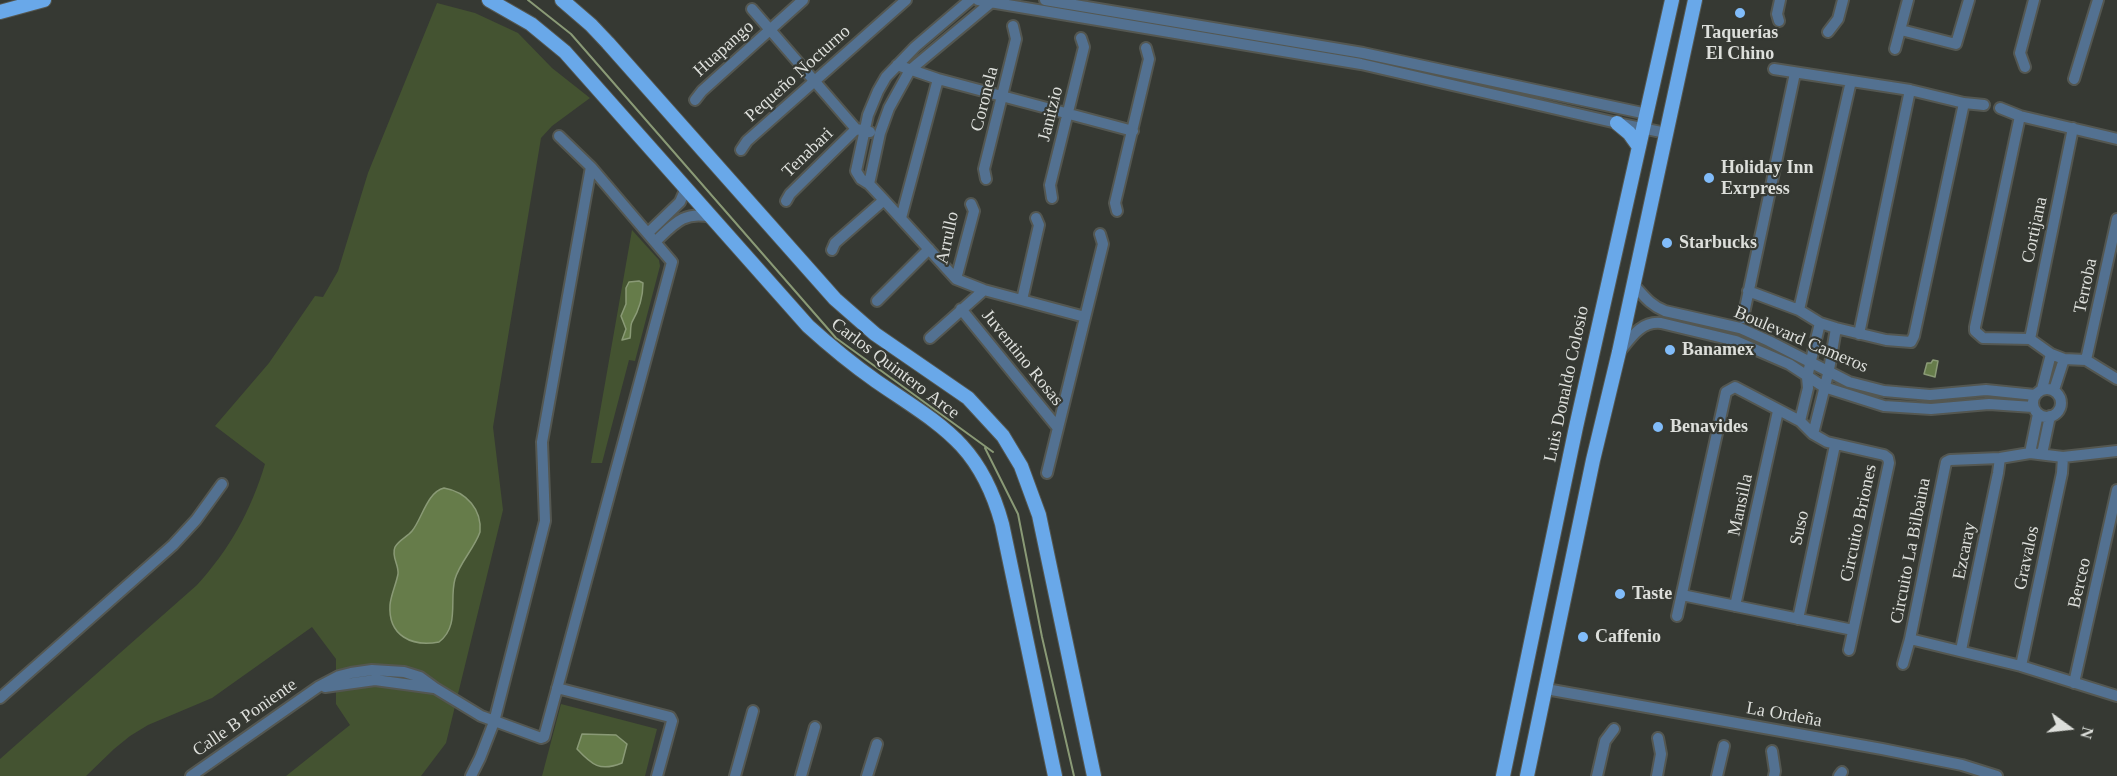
<!DOCTYPE html>
<html>
<head>
<meta charset="utf-8">
<style>
  body { margin:0 }
  #map { position:relative; width:2117px; height:776px; overflow:hidden; background:#363933; font-family:"Times New Roman",serif }
  canvas { display:block }
  .north { position:absolute; left:2039px; top:698px; width:60px; height:60px; -webkit-text-stroke:4px #363933; paint-order:stroke; rotate:105deg; font-size:16px; font-weight:700; line-height:24px; text-align:center; color:#dddfdb }
  .north::after { content:''; display:block; margin:auto; width:21px; height:27px; background:#dddfdb; clip-path:polygon(50% 0,100% 100%,50% 72%,0 100%) }
</style>
</head>
<body>
<div id="map">
<canvas width="2117" height="776"></canvas>
<div class="north">N</div>
</div>
<script>
const ctx = document.querySelector('canvas').getContext('2d');
ctx.lineJoin = 'round';
function fillPath(path, color) { ctx.fillStyle = color; ctx.fill(path, 'evenodd'); }
function strokePath(path, color, width, dash) { ctx.strokeStyle = color; ctx.lineWidth = width; ctx.lineCap = dash ? 'butt' : 'round'; ctx.setLineDash(dash || []); ctx.stroke(path); }
function write(font, color, halo, rows, align = 'center') {
  ctx.font = font + ' "Times New Roman",serif'; ctx.lineWidth = 4.5; ctx.setLineDash([]); ctx.textBaseline = 'middle'; ctx.strokeStyle = halo; ctx.fillStyle = color; for (const [text, x, y, turn = 0] of rows) {
    ctx.save(); ctx.translate(x, y); ctx.rotate((+turn || 0) * Math.PI / 180); ctx.textAlign = isNaN(turn) ? turn : align; if (halo) ctx.strokeText(text, 0, 0); ctx.fillText(text, 0, 0); ctx.restore();
  }
}
fillPath(new Path2D(`
  M437,3L475,13L518,33L552,68L590,98L552,126L541,138L493,427L503,510L446,743L421,776H286L350,725L336,704V659L312,627L212,698L148,725L130,736L114,749L86,776H0V759L197,585C229,550 251,511 265,464L215,426L269,363L315,296L323,297L338,271L368,173Z
  M632,230L659,260L660,266L635,361L629,360L602,463H591Z
  M561,704L657,729L645,776H542Z`), '#445331');
const water = new Path2D(`
  M639,281L643,283C643,299 639,310 632,322C630,326 631,333 630,338L622,340L626,329L621,316L626,304V288L629,282Z
  M1933,360L1938,361L1935,377L1924,374L1927,363H1931Z
  M444,488C467,492 482,510 480,532C474,549 460,562 455,579C449,600 460,626 439,642C412,647 388,636 390,605C391,594 396,585 398,574C399,564 391,557 395,547C399,540 407,537 412,531C422,519 427,492 444,488Z
  M582,734L616,735L627,744L622,763C600,772 592,765 577,749Z`);
fillPath(water, '#667c4a');
strokePath(water, '#8a9a76', 1.5);
strokePath(new Path2D(`
  M528,0L571,34L836,338L993,452
  M985,448L1018,514L1042,637L1074,776`), '#8a9a76', 2);
const minor = new Path2D(`
  M970,0L915,47L886,77L878,91L868,115L856,171L861,179L869,184L884,200L956,279L984,290L1085,317
  M978,0L1361,64L1617,123L1666,133
  M1045,0L1363,53L1647,114
  M752,9L856,129L870,132
  M1779,21L1777,14L1780,0
  M1901,30L1956,44L1969,0
  M1828,32L1838,19L1843,0
  M1895,49L1908,0
  M897,65L938,79L1133,131
  M2025,67L2020,53L2034,0
  M1774,69L1910,90L1964,103L1984,105
  M2074,79L2098,0
  M695,100L702,91L803,0
  M2000,108L2020,116
  M2117,139L2020,116L1975,327V331L1983,338L2030,339L2051,354L2064,359L2086,360L2117,379
  M741,150L747,141L906,0
  M986,179L984,169L1016,39L1013,26
  M869,184L880,133L889,108L910,70L994,0
  M1052,198L1050,185L1084,47L1081,38
  M786,201L790,194L856,129
  M1117,211L1115,203L1149,59L1146,48
  M901,218L938,79
  M649,232L680,202L686,188
  M656,241C675,223 684,211 711,217
  M832,250L835,243L884,200
  M956,279L974,211L971,204
  M1633,284C1644,296 1650,305 1665,311L1740,328L1769,341L1849,382L1884,391L1930,395L1986,390L2035,395
  M1748,291L1799,310L1820,323L1836,328L1886,340L1911,342L1914,336L1964,103
  M1022,300L1039,225L1036,218
  M877,301L929,249
  M961,309L1058,428
  M1799,310L1851,81
  M1743,318L1795,73
  M1859,334L1910,90
  M930,338L984,290
  M2030,339L2073,128
  M1621,350C1632,336 1642,321 1661,323L1736,341L1789,364L1824,387L1884,406L1931,409L1989,404L2033,407
  M2086,360L2117,219
  M2033 403a14 14 0 1 1 28 0a14 14 0 1 1-28 0Z
  M2042,389L2051,354
  M2054,390L2064,359
  M1800,421L1808,388L1807,377L1820,323
  M1813,434L1829,370L1836,328
  M2117,451L2063,457L2030,453L2000,458L1950,460L1946,462L1910,639L2021,666L2117,696
  M2030,453L2038,414
  M2042,454L2050,416
  M1047,473L1103,244L1100,234
  M1682,595L1853,630
  M1735,606L1778,411
  M1677,616L1726,392L1735,387L1800,421L1813,434L1827,442L1884,455L1888,458L1889,463L1849,650
  M1798,619L1835,445
  M1961,650L1998,473L2000,458
  M1903,664L1910,639
  M2021,666L2062,473L2063,457
  M2074,683L2117,490
  M325,687L375,680L434,688
  M557,688L670,717L672,721L657,776
  M1546,689L1882,749L1962,765L1997,776
  M0,698L173,545L196,520L222,484
  M1772,751L1775,771L1774,776
  M191,776L318,687L339,676L351,673L372,670L404,672L420,677L435,688L481,716L541,738L544,737L672,262L591,167L559,136
  M471,776L480,758L494,722L545,521L542,442L591,167
  M735,776L753,711
  M801,776L815,727
  M867,776L877,744
  M1597,776L1605,741L1614,729
  M1657,776L1661,754L1658,738
  M1717,776L1724,746
  M1839,776L1842,772`);
const major = new Path2D(`
  M489,0L531,24L565,52L808,326C830,346 852,364 876,381C940,425 980,443 1002,524L1055,776
  M562,0L591,25L608,43L835,299L875,334L968,398L1003,436L1021,466L1039,515L1094,776
  M0,12L44,0
  M1617,123L1629,133L1639,147
  M1503,776L1576,427L1672,0
  M1527,776L1593,460L1619,352L1695,0`);
strokePath(minor, '#545751', 14);
strokePath(major, '#545751', 16);
strokePath(minor, '#537191', 10);
strokePath(major, '#69a8e9', 14);
for (const [x, y, r, color] of [
  [1740,13,6,"#81bcfa"],
  [1709,178,6,"#81bcfa"],
  [1667,243,6,"#81bcfa"],
  [1670,350,6,"#81bcfa"],
  [1658,427,6,"#81bcfa"],
  [1620,594,6,"#81bcfa"],
  [1583,637,6,"#81bcfa"]
]) { const dot = new Path2D(); dot.arc(x, y, r, 0, 2 * Math.PI); ctx.fillStyle = color; ctx.fill(dot); strokePath(dot, '#363933', 2); }
write('bold 18px', '#dddfdb', '#363933', [
  ["Taquerías",1740,33,"center"],
  ["El Chino",1740,54,"center"],
  ["Holiday Inn",1721,168],
  ["Exrpress",1721,189],
  ["Starbucks",1679,243],
  ["Banamex",1682,350],
  ["Benavides",1670,427],
  ["Taste",1632,594],
  ["Caffenio",1595,637]
], 'left');
write('18px', '#dddfdb', '#363933', [
  ["Huapango",724,49,-42],
  ["Pequeño Nocturno",798,74,-42],
  ["Coronela",985,99,-76],
  ["Janitzio",1051,114,-76],
  ["Tenabari",808,153,-44],
  ["Cortijana",2035,230,-78],
  ["Arrullo",948,238,-78],
  ["Terroba",2086,286,-78],
  ["Boulevard Cameros",1801,340,23],
  ["Juventino Rosas",1022,358,51],
  ["Carlos Quintero Arce",895,369,37],
  ["Luis Donaldo Colosio",1567,384,-78],
  ["Mansilla",1741,505,-78],
  ["Circuito Briones",1859,523,-78],
  ["Suso",1800,528,-78],
  ["Circuito La Bilbaina",1911,551,-79],
  ["Ezcaray",1965,551,-79],
  ["Gravalos",2027,558,-78],
  ["Berceo",2080,583,-77],
  ["La Ordeña",1784,715,10],
  ["Calle B Poniente",245,718,-35]
]);
</script>
</body>
</html>
